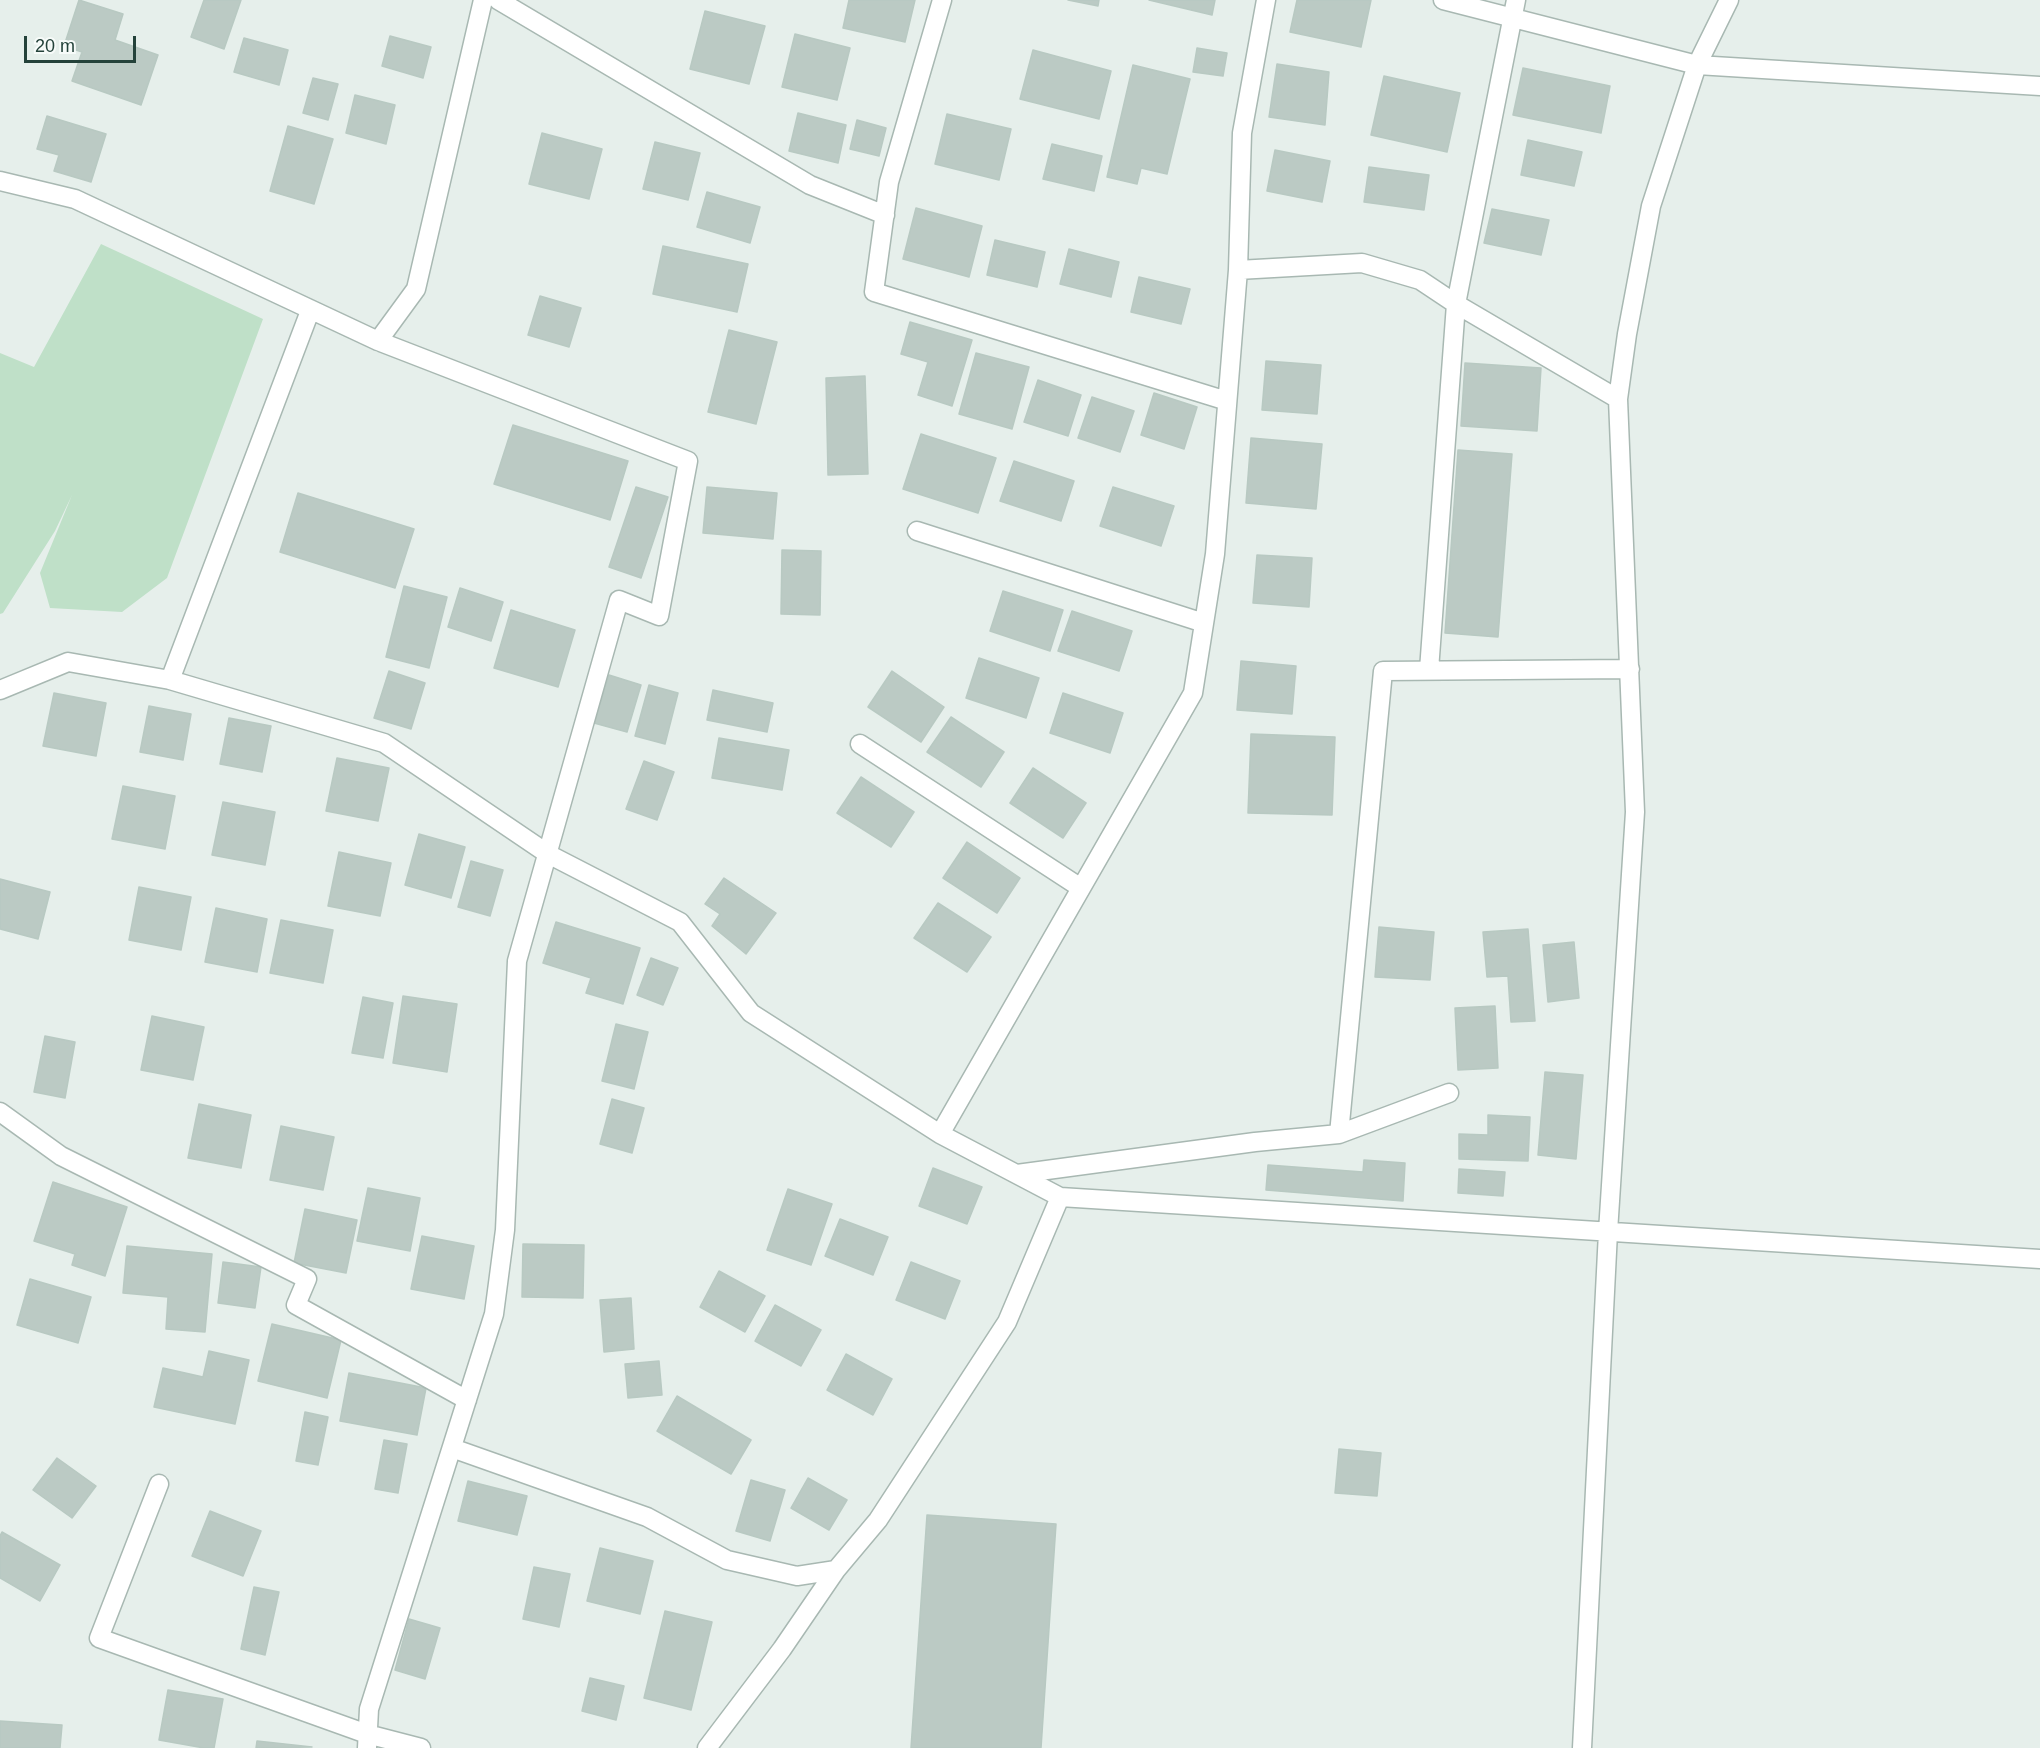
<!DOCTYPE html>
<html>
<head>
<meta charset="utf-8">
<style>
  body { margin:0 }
  #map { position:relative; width:2040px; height:1748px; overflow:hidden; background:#e6efeb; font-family:Helvetica,sans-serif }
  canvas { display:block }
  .scale { position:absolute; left:24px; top:36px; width:112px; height:27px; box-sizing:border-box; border:3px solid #24423a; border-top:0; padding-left:8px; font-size:18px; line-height:21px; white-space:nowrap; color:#24423a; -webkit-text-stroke:4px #f7fbf9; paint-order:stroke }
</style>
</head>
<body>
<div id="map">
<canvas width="2040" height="1748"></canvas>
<div class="scale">20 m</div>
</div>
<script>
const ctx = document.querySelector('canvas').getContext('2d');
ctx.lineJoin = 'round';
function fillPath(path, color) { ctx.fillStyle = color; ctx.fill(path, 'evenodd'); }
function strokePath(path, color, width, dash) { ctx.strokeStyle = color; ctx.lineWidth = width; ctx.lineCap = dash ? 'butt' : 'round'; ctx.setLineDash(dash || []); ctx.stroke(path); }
fillPath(new Path2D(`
  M101,244L263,319L167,578L122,612L50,608L40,573L72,495L55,531L3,613L0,614V353L34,367Z`), '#bfe0c8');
const building = new Path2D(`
  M79,0L123,14L115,40L158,55L141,105L72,81L82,52L64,46Z
  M204,0H241L224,49L191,37Z
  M849,0H915L905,42L843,28Z
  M1068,0H1099L1098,6Z
  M1149,0H1215L1212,15Z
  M1297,0H1371L1361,47L1290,32Z
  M705,11L765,26L749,84L690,69Z
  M795,34L850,48L837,100L782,87Z
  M390,36L431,47L423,78L382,66Z
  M244,38L288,50L279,85L234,72Z
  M1197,48L1227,53L1223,76L1193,72Z
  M1033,50L1111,71L1099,119L1020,99Z
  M1277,64L1329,72L1325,125L1269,117Z
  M1133,65L1190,79L1167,174L1141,168L1137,184L1107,177Z
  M1523,68L1610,86L1601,133L1513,115Z
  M1384,76L1460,93L1447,152L1371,135Z
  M313,78L338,84L328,120L303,113Z
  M355,95L395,105L386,144L346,133Z
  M798,113L846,125L838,163L789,151Z
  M947,114L1011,129L999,180L935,164Z
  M47,116L106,134L91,182L54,171L59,155L37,149Z
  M857,120L886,128L879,156L850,149Z
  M288,126L333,139L314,204L270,191Z
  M542,133L602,149L589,199L529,184Z
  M1528,140L1582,152L1574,186L1521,175Z
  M655,142L700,153L688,200L643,189Z
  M1052,144L1102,156L1094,191L1043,179Z
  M1275,150L1330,161L1322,202L1267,191Z
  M1369,167L1429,175L1424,210L1364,202Z
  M707,192L760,207L750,243L697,227Z
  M916,208L982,226L969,277L903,259Z
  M1492,209L1549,220L1541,255L1484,243Z
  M995,240L1045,252L1037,287L987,275Z
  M663,246L748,264L737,312L653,294Z
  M1069,249L1119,262L1111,297L1060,284Z
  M1139,277L1190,289L1181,324L1131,312Z
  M540,296L581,308L569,347L528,335Z
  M910,322L972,340L952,406L918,395L928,362L901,354Z
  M729,330L777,342L756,424L708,412Z
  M976,353L1029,367L1012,429L959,414Z
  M1266,361L1321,365L1317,414L1262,410Z
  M1465,363L1541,368L1537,431L1461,426Z
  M865,376L868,474L828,475L826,378Z
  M1038,380L1081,395L1068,436L1024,422Z
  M1154,393L1197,407L1184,449L1141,435Z
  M1092,397L1134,411L1120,452L1078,438Z
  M513,425L628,461L610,520L494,484Z
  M921,434L996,458L978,513L903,489Z
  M1251,438L1322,444L1316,509L1246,503Z
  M1458,450L1512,454L1498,637L1445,633Z
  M1014,461L1074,481L1061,521L1000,501Z
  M636,487L668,497L641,578L609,567Z
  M707,487L777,493L773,539L703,533Z
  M1113,487L1174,506L1161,546L1100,526Z
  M298,493L414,529L395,588L280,552Z
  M782,550L821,551L820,615L781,614Z
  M1257,555L1312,558L1309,607L1253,603Z
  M404,586L447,597L429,668L386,657Z
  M460,588L503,602L491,641L448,627Z
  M1003,591L1063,610L1050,651L990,631Z
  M511,610L575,630L558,687L494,668Z
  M1072,611L1132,631L1119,671L1058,651Z
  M979,658L1039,678L1026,718L966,698Z
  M1241,661L1296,666L1292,714L1237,710Z
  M389,671L425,683L411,729L374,718Z
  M892,671L944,707L921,742L868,707Z
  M609,675L641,685L627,732L594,723Z
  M649,685L678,693L665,744L635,736Z
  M713,690L773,703L767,732L707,720Z
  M54,693L106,703L96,756L43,746Z
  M1063,693L1123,713L1110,753L1050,733Z
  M149,706L191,714L183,760L140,752Z
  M951,717L1004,752L981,787L927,752Z
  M229,718L271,726L262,772L220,764Z
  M1251,734L1335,737L1332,815L1248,813Z
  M719,738L789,750L782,790L712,778Z
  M337,758L389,768L378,821L326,811Z
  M644,761L674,772L657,820L626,809Z
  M1033,768L1086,803L1063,838L1010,803Z
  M861,777L914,812L891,847L837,813Z
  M123,786L175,796L165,849L112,839Z
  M223,802L275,812L265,865L212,855Z
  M419,834L465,847L451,898L405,885Z
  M967,842L1020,878L997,913L943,878Z
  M339,852L391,863L380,916L328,906Z
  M471,861L503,870L490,916L458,907Z
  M724,878L776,913L746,954L712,926L720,914L705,904Z
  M0,879L50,892L38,939L0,929Z
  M139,887L191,897L181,950L129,940Z
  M938,903L991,937L967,972L914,938Z
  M216,908L267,919L257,972L205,962Z
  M281,920L333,930L323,983L270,973Z
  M556,922L640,948L623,1004L586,993L591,978L543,963Z
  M1379,927L1434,932L1430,980L1375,977Z
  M1528,929L1535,1021L1511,1022L1508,976L1487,977L1483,932Z
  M1574,942L1579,998L1548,1002L1543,945Z
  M651,958L678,968L663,1005L637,995Z
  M403,996L457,1004L447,1072L393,1063Z
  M363,997L393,1003L383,1058L352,1053Z
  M1495,1006L1498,1068L1458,1070L1455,1008Z
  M152,1016L204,1027L193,1080L141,1070Z
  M616,1024L648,1032L634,1089L602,1081Z
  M45,1036L75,1042L65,1098L34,1092Z
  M1545,1072L1583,1075L1576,1159L1538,1155Z
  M612,1099L644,1108L632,1153L600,1144Z
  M199,1104L251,1115L241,1168L188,1158Z
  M1488,1115L1530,1117L1528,1161L1459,1159V1134L1488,1135Z
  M281,1126L334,1137L323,1190L270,1180Z
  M1364,1160L1405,1163L1403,1201L1266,1190L1268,1165L1363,1172Z
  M933,1168L982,1187L967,1224L919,1206Z
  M1459,1169L1505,1172L1503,1196L1458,1193Z
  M53,1182L127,1207L105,1276L72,1265L75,1254L34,1241Z
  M368,1188L420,1198L410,1251L357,1241Z
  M788,1189L832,1204L811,1265L767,1250Z
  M305,1209L357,1220L346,1273L294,1263Z
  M840,1219L888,1237L873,1275L825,1256Z
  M422,1236L474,1246L464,1299L411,1289Z
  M523,1244L584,1245L583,1298L522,1297Z
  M127,1246L212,1254L205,1332L166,1329L168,1297L123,1293Z
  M223,1262L261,1267L255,1308L218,1303Z
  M911,1262L960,1281L945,1319L896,1300Z
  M719,1271L765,1296L745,1332L700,1307Z
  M30,1279L91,1297L78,1343L17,1325Z
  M631,1298L634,1349L604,1352L600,1300Z
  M775,1305L821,1330L801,1366L755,1341Z
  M272,1324L341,1340L327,1398L258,1381Z
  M209,1351L249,1360L235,1424L154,1407L163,1368L203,1377Z
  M846,1354L892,1379L873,1415L827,1390Z
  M659,1361L662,1395L628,1398L625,1364Z
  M349,1373L426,1388L417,1435L340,1421Z
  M677,1396L751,1440L731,1474L657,1431Z
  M305,1412L328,1417L318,1465L296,1461Z
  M384,1440L407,1444L398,1493L375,1489Z
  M1339,1449L1381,1453L1377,1496L1335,1493Z
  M57,1458L96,1486L72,1518L33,1490Z
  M808,1478L847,1500L829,1530L791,1508Z
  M751,1480L785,1490L770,1541L736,1531Z
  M468,1481L527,1496L517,1535L458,1521Z
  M210,1511L261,1531L243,1576L192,1556Z
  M927,1515L1056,1524L1041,1748H911Z
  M2,1532L60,1565L40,1601L0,1578V1536Z
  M600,1548L653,1561L640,1614L587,1601Z
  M534,1567L570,1574L559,1627L523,1619Z
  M254,1587L279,1592L265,1655L241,1649Z
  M665,1611L712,1622L691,1710L644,1698Z
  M409,1619L440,1628L425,1679L395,1670Z
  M590,1678L624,1686L616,1720L582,1711Z
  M168,1690L223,1699L214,1748H204L159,1740Z
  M0,1721L62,1725L60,1748H0Z
  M257,1741L312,1747L256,1748Z`);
fillPath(building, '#bbcac4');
strokePath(building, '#b8c9c2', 1.5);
const minor = new Path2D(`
  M498,0L810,185L885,215
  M942,0L889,182L874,292L1227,401
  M1443,0L1697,65L2040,86
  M0,181L75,199L378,341L688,461L659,616L619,600L517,961L505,1230L494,1314L369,1709L367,1748
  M1238,270L1362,263L1420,280L1456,304L1618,399
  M378,341L416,289L483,0
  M917,531L1204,623
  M1429,670L1456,304L1516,0
  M170,680L310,311
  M0,690L68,662L170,680L384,743L548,854L680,922L751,1013L940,1134L1060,1197L2040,1259
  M860,744L1081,888
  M0,1112L61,1156L307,1279L296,1305L467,1400
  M940,1134L1193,693L1215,554L1238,270L1242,133L1266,0
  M1339,1134L1383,671L1630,669
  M1017,1174L1255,1142L1339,1134L1449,1093
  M452,1448L647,1517L727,1560L797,1576L836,1570
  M159,1484L99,1638L367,1734L421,1748
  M707,1748L782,1649L836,1570L878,1520L1007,1322L1060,1197
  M1582,1748L1608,1232L1635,812L1618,399L1627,334L1651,206L1697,65L1729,0`);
strokePath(minor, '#a8b8b2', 21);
strokePath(minor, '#fff', 18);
</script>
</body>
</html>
